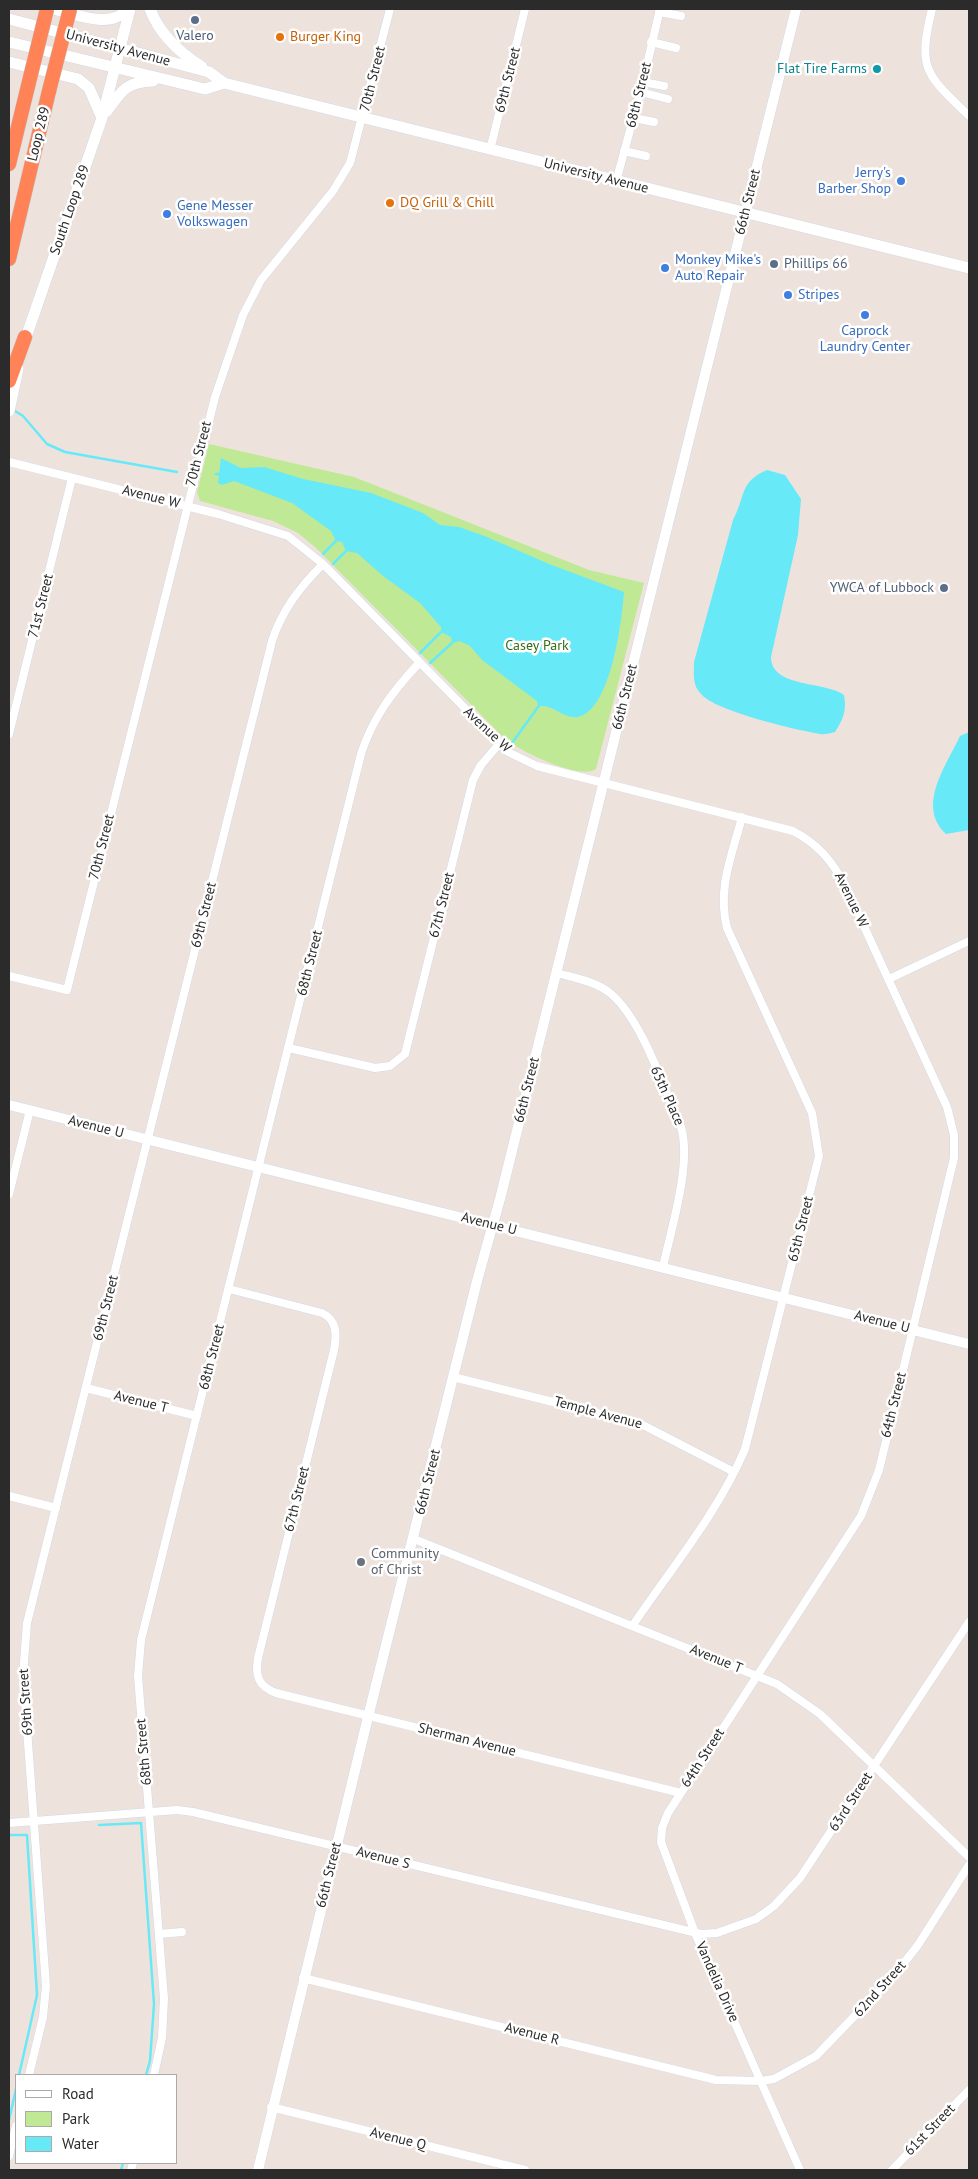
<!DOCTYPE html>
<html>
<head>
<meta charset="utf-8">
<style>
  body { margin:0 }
  #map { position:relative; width:978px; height:2179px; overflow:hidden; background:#eee3dc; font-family:"PT Sans",sans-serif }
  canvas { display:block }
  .frame { position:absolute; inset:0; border:10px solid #2b2b2b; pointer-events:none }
  .legend { position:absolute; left:15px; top:2074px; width:162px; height:90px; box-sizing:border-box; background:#fff; border:1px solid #aaa; margin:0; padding:6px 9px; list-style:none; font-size:15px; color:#2b2b2b }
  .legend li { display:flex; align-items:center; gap:10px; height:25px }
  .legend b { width:25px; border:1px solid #aaa }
</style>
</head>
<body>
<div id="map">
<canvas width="978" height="2179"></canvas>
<div class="frame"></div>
<ul class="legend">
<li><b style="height:6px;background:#fff"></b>Road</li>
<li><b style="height:14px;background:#bfe994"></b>Park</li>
<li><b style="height:14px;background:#67e9f8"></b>Water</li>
</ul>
</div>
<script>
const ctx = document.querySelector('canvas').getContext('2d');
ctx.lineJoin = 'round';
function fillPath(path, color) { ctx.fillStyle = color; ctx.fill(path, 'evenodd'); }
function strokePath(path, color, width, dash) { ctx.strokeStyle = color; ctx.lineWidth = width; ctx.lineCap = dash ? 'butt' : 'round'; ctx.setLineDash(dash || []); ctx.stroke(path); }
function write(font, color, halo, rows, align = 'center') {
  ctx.font = font + ' "PT Sans",sans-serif'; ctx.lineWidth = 5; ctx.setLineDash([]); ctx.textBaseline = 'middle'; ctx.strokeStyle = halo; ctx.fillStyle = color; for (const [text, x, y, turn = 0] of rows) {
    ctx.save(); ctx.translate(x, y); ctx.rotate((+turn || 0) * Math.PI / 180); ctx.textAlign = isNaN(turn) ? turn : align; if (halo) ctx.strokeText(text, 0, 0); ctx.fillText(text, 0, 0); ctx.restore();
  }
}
fillPath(new Path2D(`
  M209,444L354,477L589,570L644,583L596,769C580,781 521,751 506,740L316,548L298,533L273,521L200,501L197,492Z`), '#bfe994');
fillPath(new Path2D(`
  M221,458L241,468L264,467L303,479L371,493L423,513L440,525L459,527L487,537L549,564L624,592C622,620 611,710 578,717C564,720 550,702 538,707L537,701L482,660L470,646L460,641L452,643L451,637L441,632V627L420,603L383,576L357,553L346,551L342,542L336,541L331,531L292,503L234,481L222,485L218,483Z
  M767,470L785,475L801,499L798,535L771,657C771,688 825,681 844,695C847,710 843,720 835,732C830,733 825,735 820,734C796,730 715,711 701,694C692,685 694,674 694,662L733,520C746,496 739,482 767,470Z
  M969,732V830L946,834C916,806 946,766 960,736Z`), '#67e9f8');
strokePath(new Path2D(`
  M15,411L23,416L47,444L65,452L177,472
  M216,474H219
  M323,554L336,541
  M333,564L346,551
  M420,653L441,632
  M430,663L452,643
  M512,743L538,707
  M99,1825L141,1823L154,2004L150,2061L146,2075
  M9,1835H27L37,1995L19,2075
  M9,2120L16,2089
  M121,2170L123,2163`), '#67e9f8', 2.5);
const minor = new Path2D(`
  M932,9C917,70 926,74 969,116
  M659,12L681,16
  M651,42L676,48
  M643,82L664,86
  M641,92L668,99
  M634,118L654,122
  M490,150L525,9
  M624,151L646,156
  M616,182L643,82L660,9
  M9,462L218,514L288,536L323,564L508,752L537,766L793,831C818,844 832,861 845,885L947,1107L954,1135V1158L879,1470L861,1516L668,1813L662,1828L661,1842L695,1933L800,2170
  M9,734L72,478
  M557,973C575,978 595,981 610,993C642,1019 664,1089 681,1127C692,1164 671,1229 663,1267
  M9,976L67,990L215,397L243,315L261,280L333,191L350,163L390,9
  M889,979L969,941
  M289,1048L375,1068L390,1066L405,1054L473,780L481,765L499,744
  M9,1194L30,1110
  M229,1289L322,1313C337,1320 337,1335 334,1350L258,1658C255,1676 258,1686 276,1693L681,1793
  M453,1377L641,1424L734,1472
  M86,1388L197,1416
  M9,1496L56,1508
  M414,1539L777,1684L820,1714L969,1857
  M633,1625C671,1569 719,1511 745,1449L819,1156L812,1113L727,928C717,888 732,856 742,817
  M9,1823L177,1810L193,1812L701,1934L717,1933L756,1919L774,1906L800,1878L969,1622
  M159,1934L182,1932
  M303,1978L716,2080L761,2081L774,2079L816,2056L896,1973L918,1945L969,1865
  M29,2075L43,2017L46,1986L23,1675L27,1623L272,641C282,610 300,587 323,564
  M154,2075L162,2038L164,1998L138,1676L141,1640L361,754C373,717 393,691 419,663
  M271,2107L525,2170
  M9,2156L16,2126
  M131,2170L133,2163
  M892,2170L969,2090`);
const tertiary = new Path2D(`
  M9,1105L969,1344
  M258,2170L368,1717L477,1281L500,1199L796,9`);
const secondary = new Path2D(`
  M53,9C76,14 110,30 128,9
  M150,9C159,33 180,53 202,67
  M9,19L209,72L224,83L969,268
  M9,42L205,89L224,83
  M9,62L78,79L89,88L102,118
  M107,111C122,90 126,82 153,81
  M24,343L102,118L130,9
  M9,411L18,369`);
const motorway = new Path2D(`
  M9,164L28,86
  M9,259L49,91
  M9,381L25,337`);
strokePath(minor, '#d1d8e5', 9);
strokePath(tertiary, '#d1d8e5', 11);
strokePath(secondary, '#d1d8e5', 12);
strokePath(motorway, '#c4c4c4', 15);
strokePath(minor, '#fff', 8);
strokePath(tertiary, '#fff', 10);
strokePath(secondary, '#fff', 11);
strokePath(motorway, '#ff8356', 14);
const motorwayBridge = new Path2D(`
  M28,86L47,9
  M49,91L70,9`);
strokePath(motorwayBridge, '#c4c4c4', 15, []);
strokePath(motorwayBridge, '#ff8356', 14);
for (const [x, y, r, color] of [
  [195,20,5,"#5c6f8a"],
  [280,37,5,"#e8710a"],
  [877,69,5,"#0f9aa8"],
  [901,181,5,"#3f7fe0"],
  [390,203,5,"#e8710a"],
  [167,214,5,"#3f7fe0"],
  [774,264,5,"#5c6f8a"],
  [665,268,5,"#3f7fe0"],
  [788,295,5,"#3f7fe0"],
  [865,315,5,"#3f7fe0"],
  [944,588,5,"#5c6f8a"],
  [361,1562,5,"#6b7280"]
]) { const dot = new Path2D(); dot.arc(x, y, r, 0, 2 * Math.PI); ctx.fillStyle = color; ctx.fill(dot); strokePath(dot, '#fff', 2); }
write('14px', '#4e5e75', '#fff', [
  ["Valero",195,36],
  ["Phillips 66",784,264,"left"],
  ["YWCA of Lubbock",934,588,"right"]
]);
write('14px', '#c56008', '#fff', [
  ["Burger King",290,37],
  ["DQ Grill & Chill",400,203]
], 'left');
write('14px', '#2b2b2b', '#fff', [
  ["University Avenue",118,48,15],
  ["70th Street",373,79,-76],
  ["69th Street",508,80,-76],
  ["68th Street",639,95,-76],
  ["Loop 289",39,134,-76],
  ["University Avenue",596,176,14],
  ["66th Street",748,202,-76],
  ["South Loop 289",70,210,-71],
  ["70th Street",199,454,-76],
  ["Avenue W",151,497,14],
  ["71st Street",41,606,-76],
  ["66th Street",625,697,-76],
  ["Avenue W",487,730,43],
  ["70th Street",102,847,-76],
  ["Avenue W",851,900,64],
  ["67th Street",442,905,-76],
  ["69th Street",204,915,-76],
  ["68th Street",310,963,-76],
  ["66th Street",527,1090,-76],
  ["65th Place",667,1096,66],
  ["Avenue U",96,1127,14],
  ["Avenue U",489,1224,14],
  ["65th Street",801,1229,-76],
  ["69th Street",106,1308,-76],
  ["Avenue U",882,1322,14],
  ["68th Street",212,1357,-76],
  ["Avenue T",141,1402,14],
  ["64th Street",894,1405,-76],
  ["Temple Avenue",598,1413,15],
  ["66th Street",428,1482,-76],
  ["67th Street",297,1499,-76],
  ["Avenue T",716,1659,22],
  ["69th Street",26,1702,-94],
  ["Sherman Avenue",467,1740,14],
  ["68th Street",144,1752,-95],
  ["64th Street",703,1758,-57],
  ["63rd Street",851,1802,-57],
  ["Avenue S",383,1858,14],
  ["66th Street",329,1875,-76],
  ["Vandelia Drive",717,1982,66],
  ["62nd Street",880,1989,-48],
  ["Avenue R",532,2034,14],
  ["61st Street",930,2130,-46],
  ["Avenue Q",398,2139,14]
]);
write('14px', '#0d838f', '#fff', [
  ["Flat Tire Farms",867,69]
], 'right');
write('14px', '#366cbe', '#fff', [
  ["Jerry's",891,173,"right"],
  ["Barber Shop",891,189,"right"],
  ["Gene Messer",177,206],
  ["Volkswagen",177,222],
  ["Monkey Mike's",675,260],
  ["Auto Repair",675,276],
  ["Stripes",798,295],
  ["Caprock",865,331,"center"],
  ["Laundry Center",865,347,"center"]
], 'left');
write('14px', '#366e15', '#fff', [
  ["Casey Park",537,646]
]);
write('14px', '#5b616d', '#fff', [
  ["Community",371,1554],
  ["of Christ",371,1570]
], 'left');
</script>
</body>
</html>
